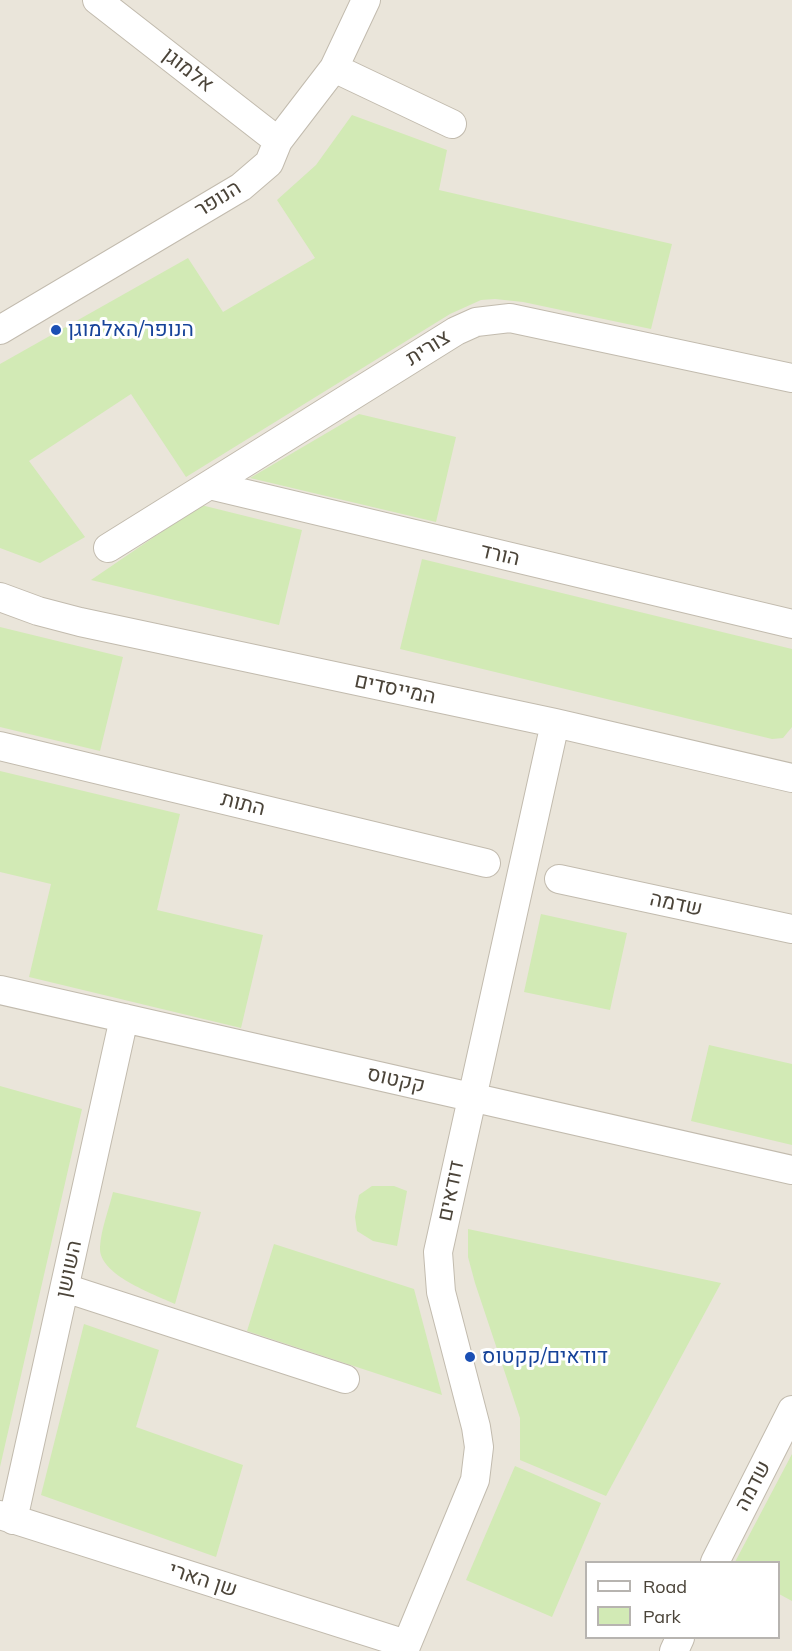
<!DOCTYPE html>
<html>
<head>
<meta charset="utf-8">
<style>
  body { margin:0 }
  #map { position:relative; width:792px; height:1651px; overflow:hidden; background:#f6f3ec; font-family:Mulish,sans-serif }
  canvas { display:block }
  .legend { position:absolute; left:585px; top:1561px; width:195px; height:78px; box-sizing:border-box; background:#fff; border:2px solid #b7b4b0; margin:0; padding:8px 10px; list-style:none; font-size:18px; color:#4b4439 }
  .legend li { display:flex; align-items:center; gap:12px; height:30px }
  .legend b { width:30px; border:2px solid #b7b4b0 }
</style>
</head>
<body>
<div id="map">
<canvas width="792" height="1651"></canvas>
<ul class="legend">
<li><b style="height:8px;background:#fff"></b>Road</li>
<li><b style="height:16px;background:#d2eab5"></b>Park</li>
</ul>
</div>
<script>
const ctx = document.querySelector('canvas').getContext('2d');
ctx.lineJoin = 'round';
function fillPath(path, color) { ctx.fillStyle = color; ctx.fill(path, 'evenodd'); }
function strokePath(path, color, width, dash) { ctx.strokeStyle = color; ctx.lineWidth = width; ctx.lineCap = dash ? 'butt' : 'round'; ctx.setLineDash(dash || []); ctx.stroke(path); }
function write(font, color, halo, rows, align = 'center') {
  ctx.font = font + ' Mulish,Heebo,sans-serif'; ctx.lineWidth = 6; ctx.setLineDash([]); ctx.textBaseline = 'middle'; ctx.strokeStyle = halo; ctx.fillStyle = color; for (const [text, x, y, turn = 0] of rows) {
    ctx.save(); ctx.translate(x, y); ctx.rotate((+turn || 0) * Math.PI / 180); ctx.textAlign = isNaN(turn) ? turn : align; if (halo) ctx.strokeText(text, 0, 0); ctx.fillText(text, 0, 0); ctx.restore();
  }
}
fillPath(new Path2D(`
  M0,0H792V1651H0ZM586,1562H778V1638H586Z`), '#eae5da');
fillPath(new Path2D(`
  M352,115L447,150L439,190L672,244L651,329L523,302L495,299L481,300L450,314L186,477L131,394L29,461L85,537L40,563L0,548V364L188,258L223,312L315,258L277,200L316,165Z
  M359,414L456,437L436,522L250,478Z
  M201,505L302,530L279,625L91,580Z
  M422,559L792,649V727L783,738L772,739L400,649Z
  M0,627L123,657L100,751L0,727Z
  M0,771L180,814L157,910L263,935L241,1028L29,977L51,884L0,872Z
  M541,914L627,933L610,1010L524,992Z
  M709,1045L792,1064V1145L691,1121Z
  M0,1086L82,1109L0,1467Z
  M372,1186H394L407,1191L397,1246L373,1241L357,1231L355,1217L359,1195Z
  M113,1192L201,1212L175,1304C154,1294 98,1275 100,1247C101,1229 109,1209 113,1192Z
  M468,1229L721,1283L606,1496L520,1460V1418L475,1283L468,1257Z
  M274,1244L414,1289L442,1395L247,1331Z
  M84,1324L159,1350L136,1427L243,1465L216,1557L41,1495Z
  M792,1454V1601L779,1594L778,1562H735Z
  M515,1466L601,1503L552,1617L466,1580Z`), '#d2eab5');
const minor = new Path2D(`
  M97,0L278,141
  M334,68L452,124
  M0,330L241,187L269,163L278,141L334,68L366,0
  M209,485L792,624
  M108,548L456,331L476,322L510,318L792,378
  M0,597L38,611L80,622L555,723L792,778
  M0,746L486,863
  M559,879L792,929
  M0,990L792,1170
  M65,1288L345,1379
  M0,1515L406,1644
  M13,1520L124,1018
  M715,1562L792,1410
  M404,1651L475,1480L479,1447L476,1427L441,1292L438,1252L555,723
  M674,1651L680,1638`);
strokePath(minor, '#c2bbae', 30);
strokePath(minor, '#fff', 28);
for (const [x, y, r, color] of [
  [56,330,6,"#1a4fb4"],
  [470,1357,6,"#1a4fb4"]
]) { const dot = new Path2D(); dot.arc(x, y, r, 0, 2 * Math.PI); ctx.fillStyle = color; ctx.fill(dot); strokePath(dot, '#fff', 2); }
write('21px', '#4b4439', '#fff', [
  ["אלמוגן",188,70,38],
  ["הנופר",218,199,-32],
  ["צורית",428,348,-32],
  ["הורד",500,555,13],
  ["המייסדים",395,689,12],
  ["התות",243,804,14],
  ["שדמה",676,904,12],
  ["קקטוס",396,1080,13],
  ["דודאים",451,1191,-78],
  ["השושן",69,1269,-78],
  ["שדמה",753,1486,-63],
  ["שן הארי",203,1580,18]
]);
write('21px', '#164399', '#fff', [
  ["הנופר/האלמוגן",68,330],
  ["דודאים/קקטוס",482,1357]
], 'left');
</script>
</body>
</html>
